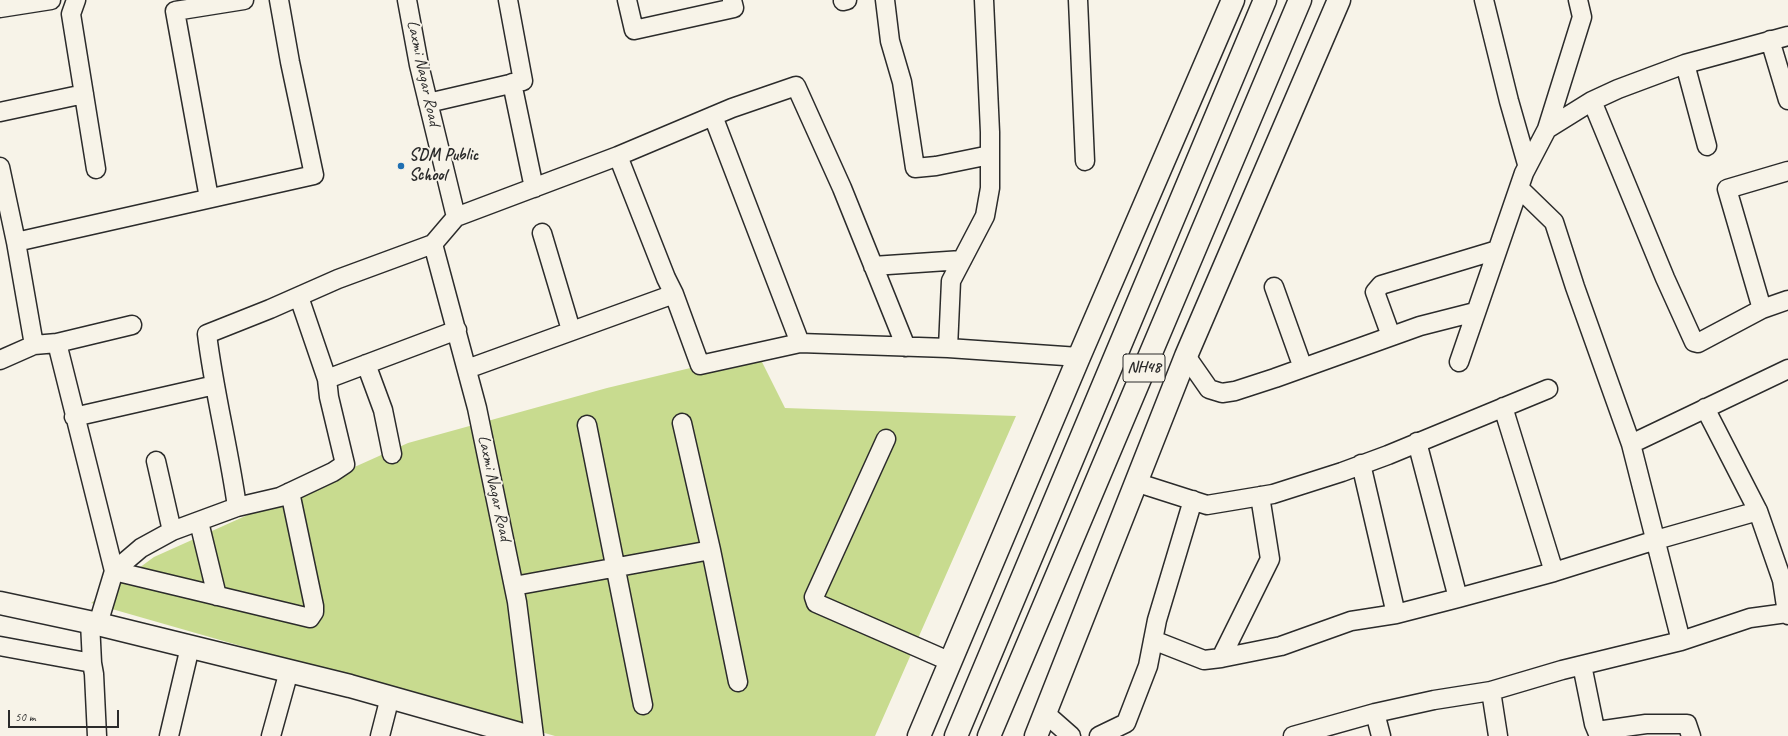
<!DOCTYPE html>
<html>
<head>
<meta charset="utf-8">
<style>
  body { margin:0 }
  #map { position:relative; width:1788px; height:736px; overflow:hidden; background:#f7f3e8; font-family:Caveat,sans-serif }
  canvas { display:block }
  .scale { position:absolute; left:8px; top:710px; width:111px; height:18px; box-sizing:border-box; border:2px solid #2b2b2b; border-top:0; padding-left:5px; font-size:12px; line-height:14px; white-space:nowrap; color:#2b2b2b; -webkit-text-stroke:3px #f7f3e8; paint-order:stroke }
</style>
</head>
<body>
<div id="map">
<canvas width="1788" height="736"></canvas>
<div class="scale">50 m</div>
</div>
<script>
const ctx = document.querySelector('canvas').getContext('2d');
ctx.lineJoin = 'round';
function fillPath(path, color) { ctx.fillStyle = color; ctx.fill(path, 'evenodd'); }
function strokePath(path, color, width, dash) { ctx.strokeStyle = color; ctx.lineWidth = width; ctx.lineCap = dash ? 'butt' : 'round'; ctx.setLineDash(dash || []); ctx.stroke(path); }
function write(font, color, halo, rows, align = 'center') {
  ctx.font = font + ' Caveat,sans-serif'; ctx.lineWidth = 4; ctx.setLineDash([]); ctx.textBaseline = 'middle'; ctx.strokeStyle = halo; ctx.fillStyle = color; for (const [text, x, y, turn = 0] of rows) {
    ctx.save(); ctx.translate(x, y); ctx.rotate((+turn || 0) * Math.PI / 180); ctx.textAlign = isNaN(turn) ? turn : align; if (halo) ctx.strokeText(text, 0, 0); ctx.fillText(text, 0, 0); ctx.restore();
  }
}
fillPath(new Path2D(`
  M757,352L785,408L1016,416L875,736H555L91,603L154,557L408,443L607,388Z`), '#c8db8f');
const minor = new Path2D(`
  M76,0L71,14L96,169
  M407,0L419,65L456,217
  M627,0L634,30L734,8L732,0
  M885,0L890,41L902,82L915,168L936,166L990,155
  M1078,0L1085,161
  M1484,0L1509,101L1527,164
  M843,1L847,0
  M0,8L51,0
  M1770,40L1788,100
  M1685,64L1707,146
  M512,83L534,188
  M1592,101L1665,278L1694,342L1698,343L1762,309L1788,300
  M428,103L523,81L508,0
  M0,112L84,94
  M713,116L800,343
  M1547,129L1582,17L1578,0
  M618,156L732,108L796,86L842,188L906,347
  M0,167L16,242L34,345
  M1519,188L1554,222L1575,287L1631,444L1788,369
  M209,198L175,11L244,0
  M542,233L571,330
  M16,242L314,175L290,62L279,0
  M433,244L477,408L517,602L534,736
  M873,266L962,260
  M1274,287L1303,368
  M1762,309L1727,189L1788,171
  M1391,336L1375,292L1381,285L1497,250
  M57,343L114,571L98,624
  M948,348L951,281L985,216L990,188V132L984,0
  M1186,356L1209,389L1222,393L1235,391L1275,378L1420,326L1475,312
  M0,360L34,345L57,343L132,325
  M1459,362L1524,173L1547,129L1592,101L1618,89L1685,64L1788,36
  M366,364L383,410L392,454
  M467,369L674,294
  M327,379L457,330
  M1503,407L1554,572
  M1705,408L1758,511L1782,580L1787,613
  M74,417L215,385
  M682,423L711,550L738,682
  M587,425L643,705
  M886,439L814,597L816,603L951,662
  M1417,442L1458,598
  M1631,444L1681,641
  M156,461L172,531
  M1361,464L1396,614
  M1135,482L1207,505L1273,494L1342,472L1388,455L1548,389
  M237,507L280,497L333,472L345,464L329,397L327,379L299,297
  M199,522L217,596
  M114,571L141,548L172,531L237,507C229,449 214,392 207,334L270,309L338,279L433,244L456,217L618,156L666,278L674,294L700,365L800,343L948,348L1079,357
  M114,571L310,618L314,612V606L290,492
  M514,586L711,550
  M1153,640L1204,660L1221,658L1270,559L1260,496
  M0,646L92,663L90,622
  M1221,658L1281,646L1351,621L1396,614L1458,598L1554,572L1656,540L1758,511
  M92,663L94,674L97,736
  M1582,665L1594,724L1599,736
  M1491,691L1498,736
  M1375,713L1381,736
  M1046,714L1071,736
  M1597,731L1646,724H1687L1691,736
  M169,736L190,647
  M271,736L289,671
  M380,736L390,697
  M1099,736L1126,723L1148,666L1157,620L1193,500
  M1293,736L1375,713L1434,700L1491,691L1562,670L1681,641L1750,618L1787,613L1788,615`);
const tertiary = new Path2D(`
  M0,603L98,624L350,686L527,736
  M919,736L1079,357L1233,0
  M1036,736L1186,356L1339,0`);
const trunk = new Path2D(`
  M956,736L1265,0
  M989,736L1300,0`);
strokePath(minor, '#2b2b2b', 21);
strokePath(tertiary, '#2b2b2b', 25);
strokePath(trunk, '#2b2b2b', 25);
strokePath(minor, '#f7f3e8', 18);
strokePath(tertiary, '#f7f3e8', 22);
strokePath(trunk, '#f7f3e8', 22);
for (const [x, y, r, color] of [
  [401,166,4,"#1f6fb2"]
]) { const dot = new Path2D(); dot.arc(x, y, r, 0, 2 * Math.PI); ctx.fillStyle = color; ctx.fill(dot); strokePath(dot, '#f7f3e8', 1.5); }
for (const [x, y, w] of [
  [1144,368,42]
]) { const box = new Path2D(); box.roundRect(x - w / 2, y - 14, w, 28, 3); ctx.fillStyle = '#f7f3e8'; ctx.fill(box); strokePath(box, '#2b2b2b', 1); }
write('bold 16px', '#2b2b2b', null, [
  ["NH48",1144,368]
]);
write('17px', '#2b2b2b', '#f7f3e8', [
  ["Laxmi Nagar Road",423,73,78],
  ["Laxmi Nagar Road",494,488,78]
]);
write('bold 17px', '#2b2b2b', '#f7f3e8', [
  ["SDM Public",409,156],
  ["School",409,176]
], 'left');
</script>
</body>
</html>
